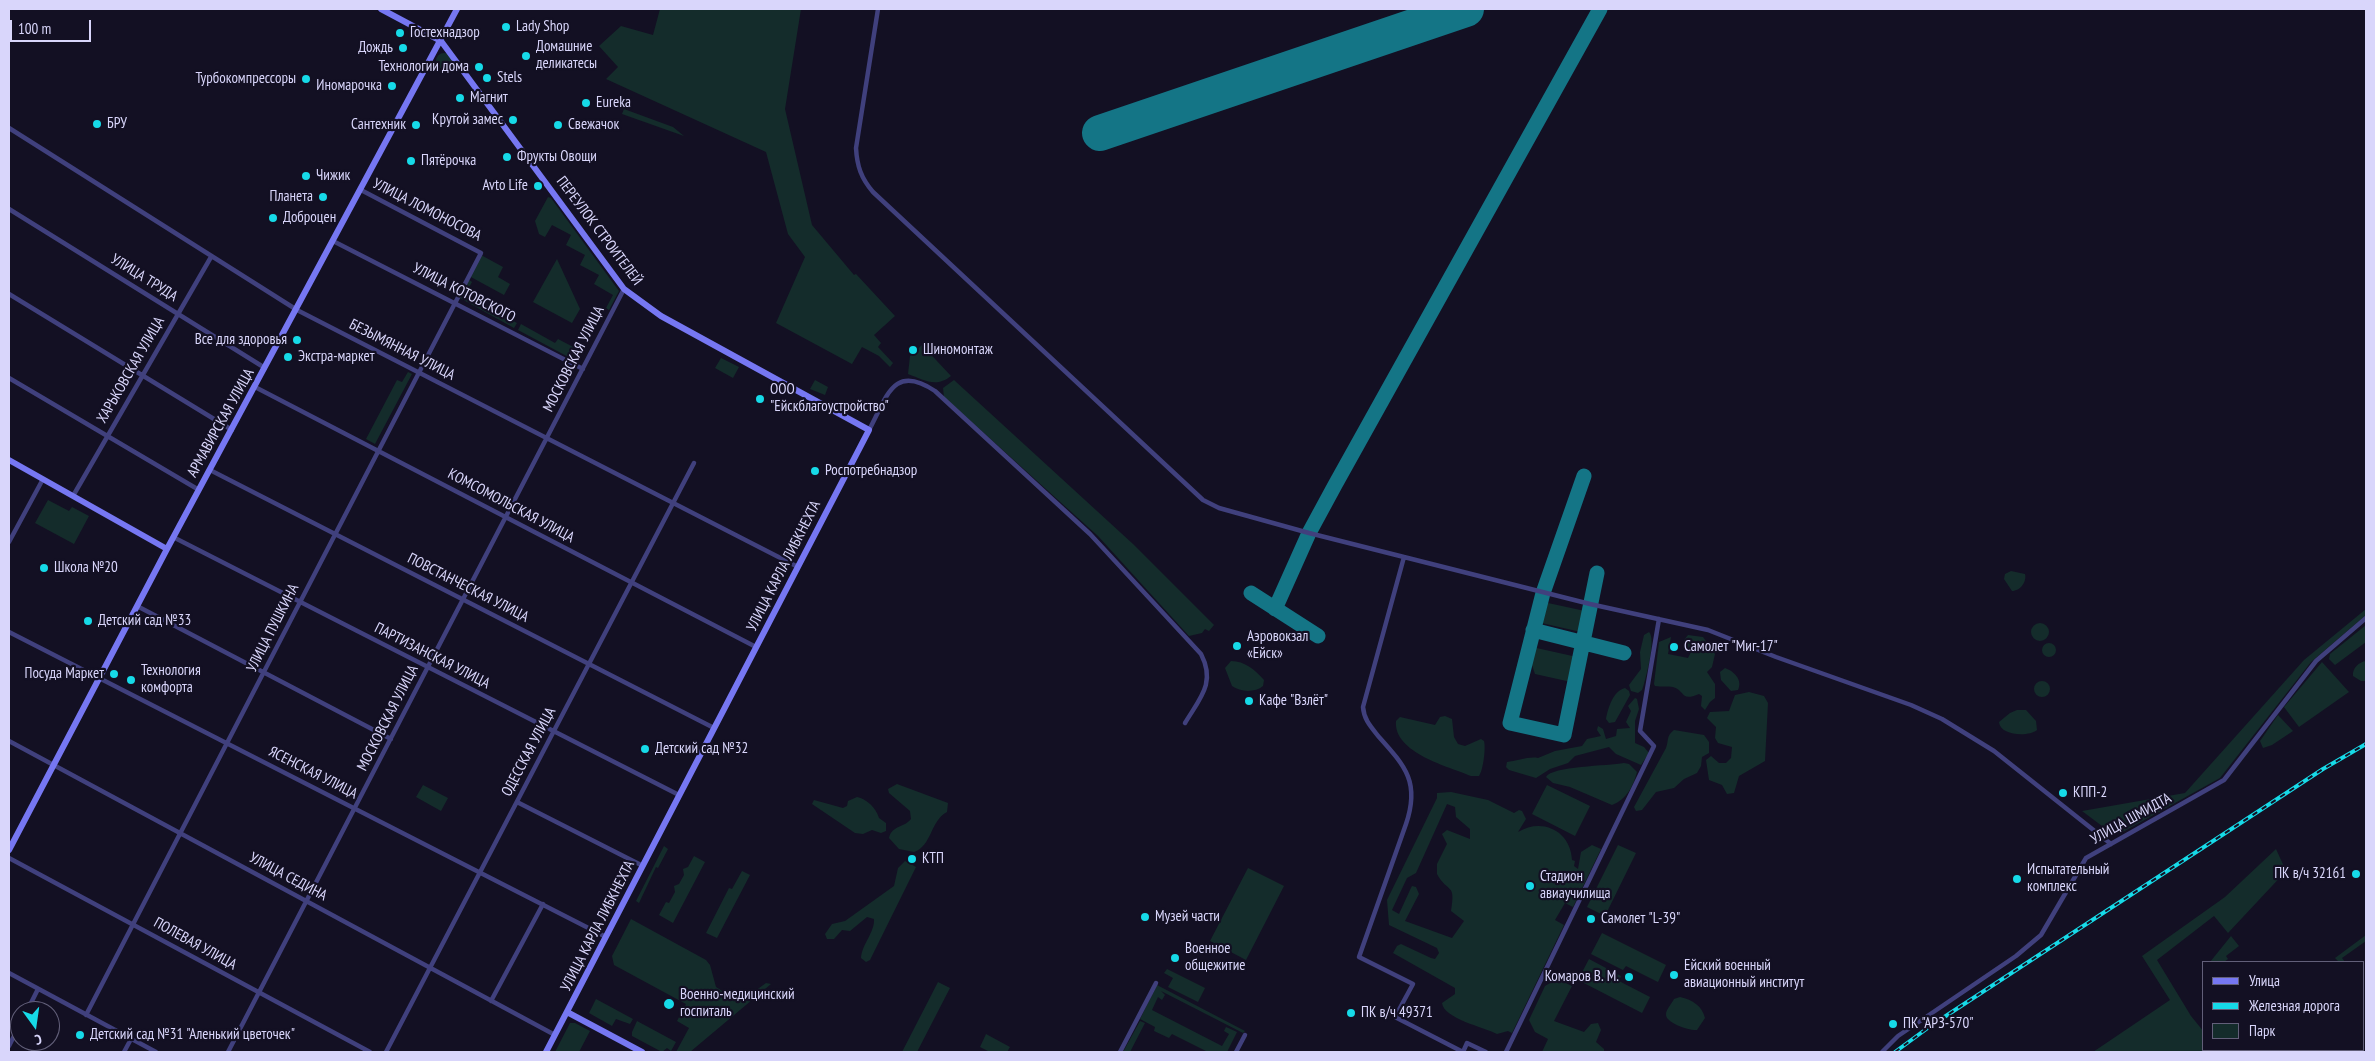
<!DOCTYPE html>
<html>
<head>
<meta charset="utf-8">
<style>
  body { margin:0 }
  #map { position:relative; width:2375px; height:1061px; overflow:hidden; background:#131023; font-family:"PT Sans Narrow",sans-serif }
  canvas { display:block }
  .frame { position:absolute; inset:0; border:10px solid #d9d6fb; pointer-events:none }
  .legend { position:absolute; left:2202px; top:961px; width:162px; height:90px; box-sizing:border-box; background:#131023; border:1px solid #625f79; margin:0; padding:6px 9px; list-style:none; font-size:15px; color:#d9d6fb }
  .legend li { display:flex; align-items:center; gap:10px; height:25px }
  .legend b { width:25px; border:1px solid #625f79 }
  .north { position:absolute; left:10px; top:1001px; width:50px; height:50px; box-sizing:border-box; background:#131023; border:1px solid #625f79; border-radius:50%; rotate:166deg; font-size:14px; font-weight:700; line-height:20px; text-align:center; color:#d9d6fb }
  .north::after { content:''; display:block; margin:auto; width:18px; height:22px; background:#16dae8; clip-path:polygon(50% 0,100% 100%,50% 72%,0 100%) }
  .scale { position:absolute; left:10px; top:20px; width:81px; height:22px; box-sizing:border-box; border:2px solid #d9d6fb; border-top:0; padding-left:6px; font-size:15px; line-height:18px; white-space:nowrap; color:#d9d6fb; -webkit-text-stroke:4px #131023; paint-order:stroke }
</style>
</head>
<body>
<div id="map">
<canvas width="2375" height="1061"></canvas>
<div class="frame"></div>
<ul class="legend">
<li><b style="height:6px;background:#7677f2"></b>Улица</li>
<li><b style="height:6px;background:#16dae8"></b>Железная дорога</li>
<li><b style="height:14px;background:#142c2b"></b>Парк</li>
</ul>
<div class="north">С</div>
<div class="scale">100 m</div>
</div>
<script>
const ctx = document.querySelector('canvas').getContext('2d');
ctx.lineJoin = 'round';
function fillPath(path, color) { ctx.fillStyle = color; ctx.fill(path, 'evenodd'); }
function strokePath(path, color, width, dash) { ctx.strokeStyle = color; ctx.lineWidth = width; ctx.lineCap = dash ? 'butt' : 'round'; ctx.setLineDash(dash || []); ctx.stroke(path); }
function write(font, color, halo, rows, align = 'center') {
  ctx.font = font + ' "PT Sans Narrow",sans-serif'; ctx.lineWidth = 4.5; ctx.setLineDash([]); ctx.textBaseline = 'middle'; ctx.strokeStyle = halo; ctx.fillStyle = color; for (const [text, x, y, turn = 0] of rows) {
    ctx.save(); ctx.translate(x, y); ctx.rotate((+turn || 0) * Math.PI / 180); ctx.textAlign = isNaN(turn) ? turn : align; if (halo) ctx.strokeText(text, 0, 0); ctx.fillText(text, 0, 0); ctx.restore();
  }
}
fillPath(new Path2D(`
  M660,9H801L785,109L812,225L854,275L856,274L895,316L874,335L881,343L878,347L893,363L890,367L879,356L862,347L852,364L776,323L805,257L788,234L766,152L606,79L618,67L599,46L621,26L653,35Z
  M436 61a8 8 0 1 1 16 0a8 8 0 1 1-16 0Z
  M624,109L673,127L684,136L622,114Z
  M548,197L551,198L619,291L609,310L606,308L613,295L594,284L599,275L580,265L585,255L566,245L571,235L552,225L545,237L539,234L535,221Z
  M481,255L503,267L498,277L510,284L504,295L469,276Z
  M557,259L580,309L572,323L533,302Z
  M468,279L472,282L465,295L517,323L514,328L458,297Z
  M521,324L555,343L558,339L579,350L574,360L518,330Z
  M922,345L951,376C936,388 924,380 908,374L910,356Z
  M721,358L739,367L733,378L715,368Z
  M408,372L412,374L375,444L366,439L397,380L402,382Z
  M815,380L828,387L825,395L810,389Z
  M954,380L1133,544L1214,625L1209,631L1205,629L1202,633L1189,636L1098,536L944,397L943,388Z
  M48,500L69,511L72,507L89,516L74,544L35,523Z
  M2011,571L2025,574C2027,582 2020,591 2012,591L2004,579L2005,574Z
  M1548,603L1585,611L1581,632L1537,622L1542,606Z
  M2366,609V615L2311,662L2220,778L2121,833L2110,832L2082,811L2185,793L2304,660Z
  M2031 632a9 9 0 1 1 18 0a9 9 0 1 1-18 0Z
  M2366,625V642L2335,665L2329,659L2330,654Z
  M1649,632C1656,639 1647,673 1644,684L1642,690L1638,693L1631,691L1629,685L1641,669L1640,652L1644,635Z
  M1688,635L1703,637L1715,654L1712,667L1707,672L1715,684V698L1710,702L1705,710L1701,706L1702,696L1699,694C1680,702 1686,691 1673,687C1668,686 1661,687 1655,686L1654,684L1659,642L1671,637L1668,654L1688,658L1691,652L1684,640Z
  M2042 650a7 7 0 1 1 14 0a7 7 0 1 1-14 0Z
  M1532,647L1577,657L1571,682L1535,674L1529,656Z
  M1231,661C1245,661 1255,670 1264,680L1263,686C1255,693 1240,692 1232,686L1225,668Z
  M2366,661V681H2361L2353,676C2352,668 2359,662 2366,661Z
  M2322,662L2349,692L2299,727L2284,707Z
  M1725,668C1734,671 1743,680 1738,690L1731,691L1721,680L1720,672Z
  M2034 689a8 8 0 1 1 16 0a8 8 0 1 1-16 0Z
  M1625,688L1629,691L1630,695L1615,722L1609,723L1606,719C1608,708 1613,691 1625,688Z
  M1749,692L1764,696L1768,703L1765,761L1739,776L1734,793L1727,794L1722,785L1709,780L1706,760L1711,756L1719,763H1726L1731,758L1732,747L1718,743L1715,738L1716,727L1707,718L1710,712L1729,711L1735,695Z
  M1635,698L1637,699L1639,709L1635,721V743L1644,747L1649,753L1641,765L1616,754L1609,747L1575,756L1568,763L1550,769L1536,778L1509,770L1506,767L1507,762C1516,761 1530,756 1538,758L1555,751L1582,746L1587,739L1601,736L1597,730L1598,726L1603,729L1606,739L1616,736L1617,729L1630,728L1626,722L1631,711L1628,706Z
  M2017,710H2026L2036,721L2037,730C2029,737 2000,736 1999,722L2010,713Z
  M2278,715L2293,731L2272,745L2263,748L2260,741Z
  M1445,716L1452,719L1454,737L1458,744L1465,746L1481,739L1484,741C1486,748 1483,771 1479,776H1471C1450,767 1393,753 1396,721L1400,717L1435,725L1440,717Z
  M1674,730L1704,735L1709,742V753L1702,757L1701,766L1697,773L1684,779L1674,788L1656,792L1642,810L1636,811L1634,807L1666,748C1669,740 1666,736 1674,730Z
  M1624,763L1629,764L1637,772C1633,787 1626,800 1612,805L1570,787L1553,783L1546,777C1552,766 1608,766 1624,763Z
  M897,784L948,803L947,812C930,821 932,846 914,852L899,849L889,838C892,825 904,828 911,819L910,811L889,793L888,789Z
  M423,785L448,798L441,811L416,797Z
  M1547,785L1590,806L1575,836L1532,814Z
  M1451,792L1488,800L1514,813L1519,810L1522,811L1526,819L1518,832C1542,817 1571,831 1572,860L1575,861L1574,866L1578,869L1581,852L1592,845L1601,849L1573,907L1565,903L1555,920L1564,925L1512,1033L1508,1031L1497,1034C1484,1027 1444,1019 1442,1003L1455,994V988L1393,953L1397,946L1401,944L1431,958L1435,959L1439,953L1437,948L1389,925L1387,900L1437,798V793ZM1447,804L1455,807L1456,817L1470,829V839L1447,830L1442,834L1447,844L1437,864V874C1448,894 1456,882 1451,911L1464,921L1452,938L1405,921L1419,894L1416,887L1412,886L1410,890L1399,914L1392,910L1407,878L1416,873Z
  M857,797C867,799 876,808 879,818L886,823V831L881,833L872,830L863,834L855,833L812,804L814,800L843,808L847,806L848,801Z
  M1618,845L1636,853L1605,916L1587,907Z
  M664,846L668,849L658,868L656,867L639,903L636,901Z
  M2276,849L2286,871L2228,933L2214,916L2157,960L2191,1016L2204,1032V1050H2217L2219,1052H2093L2170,1000L2142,956L2225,897Z
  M694,856L705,862L673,923L659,915L666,902L669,903L675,892L674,886L679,884L684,875L683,869L688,867Z
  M905,861L916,867L870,960L866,962L861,958C862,944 875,932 874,919L867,917L850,931L842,930L834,939H827L825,934L832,924L845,921L894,886L898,868Z
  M1248,868L1284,886L1246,960L1210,941Z
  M742,871L750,875L717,938L706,933L729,888L732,889Z
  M631,919L706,960L710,965L716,987L736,1000L744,999L766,983L771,984L690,1052H676L689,1028L677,1021L686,1004L614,965L612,956Z
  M1602,933L1666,965L1658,982L1626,966L1623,970L1591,954Z
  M2366,935V941L2342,958L2345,962H2339L2335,958Z
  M2231,936L2239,946L2226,956L2228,959L2224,962H2210Z
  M1589,959L1621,976L1619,981L1650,997L1642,1013L1578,980Z
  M1167,969L1205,988L1198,1002L1168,987L1173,978L1164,973Z
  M1557,979L1572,986L1554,1021L1584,1032L1591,1024L1598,1023L1601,1030L1596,1042L1604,1049V1052H1542L1548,1039L1535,1032L1529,1020L1545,986Z
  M938,982L950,988L917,1052H902Z
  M1157,985L1245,1031L1243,1033L1161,991L1165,995L1162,1000L1158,997L1152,1010L1222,1046L1229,1034L1224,1031L1226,1027L1237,1032L1227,1052H1208L1172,1034L1169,1038L1154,1031L1155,1027L1140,1019Z
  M1680,997C1693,1000 1702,1006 1705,1018L1697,1030C1690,1031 1665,1023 1666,1014C1666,1010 1672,1003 1674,999Z
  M596,999L633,1019L630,1024L616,1019L612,1026L589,1013Z
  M637,1021L676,1042L671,1051L667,1048L662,1052L632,1036V1032Z
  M1140,1021L1145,1023L1130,1052H1123Z
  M570,1023H575L590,1031L579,1052H555Z
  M986,1034L1010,1047L1007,1052H990L980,1047Z`), '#142c2b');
strokePath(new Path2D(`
  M1584,476L1543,593L1510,723L1564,735L1597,573
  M1251,593L1318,636
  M1275,609L1309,533L1335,485L1600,9
  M1533,630L1624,653`), '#147586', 15);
strokePath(new Path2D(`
  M1100,133L1466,9`), '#147586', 36);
strokePath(new Path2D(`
  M878,9L856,148C857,166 861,178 873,192L1203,500L1219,508L1309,533L1590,604L1708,630L1776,657L1911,705L1942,719L1994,751L2111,844
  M9,128L297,310L798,567
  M9,209L265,368
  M333,241L583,369
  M9,294L232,430
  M9,378L199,490
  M255,387L756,647
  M869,430C887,397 893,363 935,391L1090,534L1201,654C1216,683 1200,698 1185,723
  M210,470L714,728
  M73,496L211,257
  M173,537L679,795
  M9,542L43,479
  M1404,557L1363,707C1364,720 1371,727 1379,737C1406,767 1420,783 1406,824L1359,957L1413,984L1395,1017L1463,1052L1467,1043L1486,1052
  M137,606L391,739
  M9,632L606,937
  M9,741L555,1035
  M517,802L643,866
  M9,858L370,1052
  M9,973L156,1052
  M491,1001L543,904
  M27,1011L38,989
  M86,1015L481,253L361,190
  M9,1046L20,1024
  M124,1052L131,1039
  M228,1052L624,289
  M386,1052L694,463
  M1120,1052L1156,983
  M1236,1052L1245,1035
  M1506,1052L1654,746L1640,731L1659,619
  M1882,1052L1898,1036L2016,956L2041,935L2086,858L2224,780L2316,661L2366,618`), '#40407d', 4.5);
strokePath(new Path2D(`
  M381,9L441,41L624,289L661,316L869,430L546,1052
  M9,460L167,549
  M9,850L167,549L457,9
  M567,1012L642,1052`), '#7677f2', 6);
const rail = new Path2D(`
  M1895,1052L1929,1027L2323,769L2366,744`);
strokePath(rail, '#16dae8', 4);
strokePath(rail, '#131023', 2, [5.5]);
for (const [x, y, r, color] of [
  [506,27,5,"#16dae8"],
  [400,33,5,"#16dae8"],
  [403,48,5,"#16dae8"],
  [526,56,5,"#16dae8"],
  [479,67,5,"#16dae8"],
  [487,78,5,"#16dae8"],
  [306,79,5,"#16dae8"],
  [392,86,5,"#16dae8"],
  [460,98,5,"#16dae8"],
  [586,103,5,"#16dae8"],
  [513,120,5,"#16dae8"],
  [97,124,5,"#16dae8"],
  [416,125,5,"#16dae8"],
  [558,125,5,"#16dae8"],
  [507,157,5,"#16dae8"],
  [411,161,5,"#16dae8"],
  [306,176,5,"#16dae8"],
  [538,186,5,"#16dae8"],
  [323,197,5,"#16dae8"],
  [273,218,5,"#16dae8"],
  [297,340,5,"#16dae8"],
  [913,350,5,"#16dae8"],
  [288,357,5,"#16dae8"],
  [760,399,5,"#16dae8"],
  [815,471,5,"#16dae8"],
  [44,568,5,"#16dae8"],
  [88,621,5,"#16dae8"],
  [1237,646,5,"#16dae8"],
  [1674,647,5,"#16dae8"],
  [114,674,5,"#16dae8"],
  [131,680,5,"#16dae8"],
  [1249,701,5,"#16dae8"],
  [645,749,5,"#16dae8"],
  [2063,793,5,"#16dae8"],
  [912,859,5,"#16dae8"],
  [2356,874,5,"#16dae8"],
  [2017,879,5,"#16dae8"],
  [1530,886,5,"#16dae8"],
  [1145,917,5,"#16dae8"],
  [1591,919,5,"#16dae8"],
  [1175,958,5,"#16dae8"],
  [1674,975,5,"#16dae8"],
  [1629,977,5,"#16dae8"],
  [669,1004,6,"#16dae8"],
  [1351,1013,5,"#16dae8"],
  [1893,1024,5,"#16dae8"],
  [80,1035,5,"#16dae8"]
]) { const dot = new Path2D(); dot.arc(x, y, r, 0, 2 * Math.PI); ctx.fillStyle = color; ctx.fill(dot); strokePath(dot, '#131023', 2); }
write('15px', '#d9d6fb', '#131023', [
  ["Lady Shop",516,27],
  ["Гостехнадзор",410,33],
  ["Домашние",536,47],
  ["деликатесы",536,64],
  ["Дождь",393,48,"right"],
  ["Технологии дома",469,67,"right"],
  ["Stels",497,78],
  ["Турбокомпрессоры",296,79,"right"],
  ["Иномарочка",382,86,"right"],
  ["Магнит",470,98],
  ["Eureka",596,103],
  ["Крутой замес",503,120,"right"],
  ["БРУ",107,124],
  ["Сантехник",406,125,"right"],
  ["Свежачок",568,125],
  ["Фрукты Овощи",517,157],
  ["Пятёрочка",421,161],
  ["Чижик",316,176],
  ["Avto Life",528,186,"right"],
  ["Планета",313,197,"right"],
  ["Доброцен",283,218],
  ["Все для здоровья",287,340,"right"],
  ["Шиномонтаж",923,350],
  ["Экстра-маркет",298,357],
  ["ООО",770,390],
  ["\"Ейскблагоустройство\"",770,407],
  ["Роспотребнадзор",825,471],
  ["Школа №20",54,568],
  ["Детский сад №33",98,621],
  ["Аэровокзал",1247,637],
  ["«Ейск»",1247,654],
  ["Самолет \"Миг-17\"",1684,647],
  ["Технология",141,671],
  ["комфорта",141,688],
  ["Посуда Маркет",104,674,"right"],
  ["Кафе \"Взлёт\"",1259,701],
  ["Детский сад №32",655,749],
  ["КПП-2",2073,793],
  ["КТП",922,859],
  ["Испытательный",2027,870],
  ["комплекс",2027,887],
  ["ПК в/ч 32161",2346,874,"right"],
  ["Стадион",1540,877],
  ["авиаучилища",1540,894],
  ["Музей части",1155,917],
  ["Самолет \"L-39\"",1601,919],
  ["Военное",1185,949],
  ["общежитие",1185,966],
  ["Ейский военный",1684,966],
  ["авиационный институт",1684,983],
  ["Комаров В. М.",1619,977,"right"],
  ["Военно-медицинский",680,995],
  ["госпиталь",680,1012],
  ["ПК в/ч 49371",1361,1013],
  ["ПК \"АРЗ-570\"",1903,1024],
  ["Детский сад №31 \"Аленький цветочек\"",90,1035]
], 'left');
write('15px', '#d9d6fb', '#131023', [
  ["УЛИЦА ЛОМОНОСОВА",427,210,27],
  ["ПЕРЕУЛОК СТРОИТЕЛЕЙ",599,231,53],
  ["УЛИЦА ТРУДА",144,278,32],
  ["УЛИЦА КОТОВСКОГО",464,293,27],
  ["БЕЗЫМЯННАЯ УЛИЦА",402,350,27],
  ["МОСКОВСКАЯ УЛИЦА",574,359,-63],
  ["ХАРЬКОВСКАЯ УЛИЦА",131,370,-60],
  ["АРМАВИРСКАЯ УЛИЦА",221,423,-61],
  ["КОМСОМОЛЬСКАЯ УЛИЦА",511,506,28],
  ["УЛИЦА КАРЛА ЛИБКНЕХТА",784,566,-63],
  ["ПОВСТАНЧЕСКАЯ УЛИЦА",468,588,27],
  ["УЛИЦА ПУШКИНА",273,628,-63],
  ["ПАРТИЗАНСКАЯ УЛИЦА",432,656,27],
  ["МОСКОВСКАЯ УЛИЦА",388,718,-63],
  ["ОДЕССКАЯ УЛИЦА",529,752,-62],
  ["ЯСЕНСКАЯ УЛИЦА",313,773,27],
  ["УЛИЦА ШМИДТА",2131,819,-29],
  ["УЛИЦА СЕДИНА",288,877,28],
  ["УЛИЦА КАРЛА ЛИБКНЕХТА",598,926,-63],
  ["ПОЛЕВАЯ УЛИЦА",195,944,29]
]);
</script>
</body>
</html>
